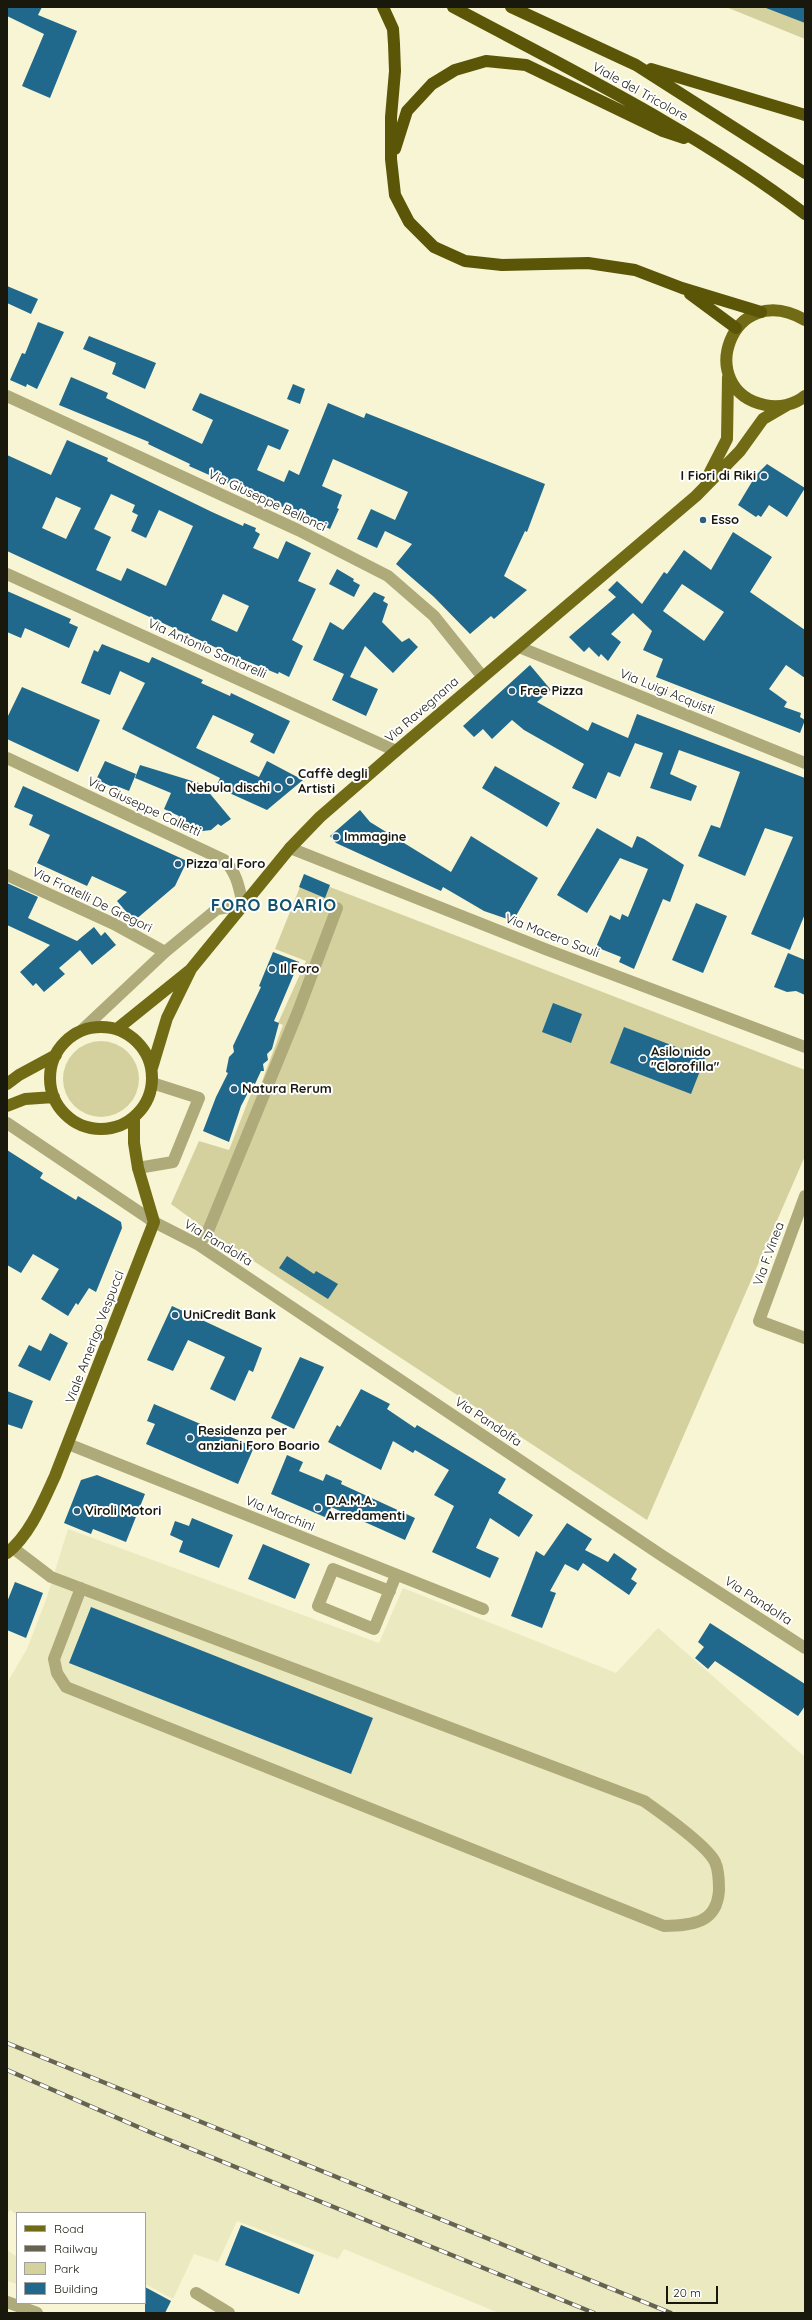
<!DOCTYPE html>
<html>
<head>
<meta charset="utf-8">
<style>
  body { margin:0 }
  #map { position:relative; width:812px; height:2320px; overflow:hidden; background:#f7f5d3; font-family:Quicksand,sans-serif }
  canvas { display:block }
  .frame { position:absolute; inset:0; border:8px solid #19180c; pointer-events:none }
  .legend { position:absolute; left:16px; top:2212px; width:130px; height:92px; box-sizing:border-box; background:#fff; border:1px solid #a3a39e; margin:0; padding:5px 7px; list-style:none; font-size:12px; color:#19180c }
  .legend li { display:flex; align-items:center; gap:8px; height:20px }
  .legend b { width:20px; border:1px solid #a3a39e }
  .scale { position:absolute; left:666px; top:2286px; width:52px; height:18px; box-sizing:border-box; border:2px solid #19180c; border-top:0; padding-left:5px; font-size:12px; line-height:14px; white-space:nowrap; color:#19180c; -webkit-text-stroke:3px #fff; paint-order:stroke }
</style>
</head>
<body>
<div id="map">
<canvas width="812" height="2320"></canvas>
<div class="frame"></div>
<ul class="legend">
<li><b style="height:5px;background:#726b16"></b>Road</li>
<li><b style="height:5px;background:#666451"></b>Railway</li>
<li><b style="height:11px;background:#d5d19f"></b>Park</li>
<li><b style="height:11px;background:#21698c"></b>Building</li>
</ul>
<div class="scale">20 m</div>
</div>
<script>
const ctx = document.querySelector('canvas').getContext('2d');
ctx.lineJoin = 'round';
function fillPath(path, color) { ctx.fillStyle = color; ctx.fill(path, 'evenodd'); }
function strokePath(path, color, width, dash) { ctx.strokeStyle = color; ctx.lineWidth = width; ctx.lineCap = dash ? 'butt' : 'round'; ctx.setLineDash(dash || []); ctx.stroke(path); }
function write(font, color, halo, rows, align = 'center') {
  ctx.font = font + ' Quicksand,sans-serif'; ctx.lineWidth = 4; ctx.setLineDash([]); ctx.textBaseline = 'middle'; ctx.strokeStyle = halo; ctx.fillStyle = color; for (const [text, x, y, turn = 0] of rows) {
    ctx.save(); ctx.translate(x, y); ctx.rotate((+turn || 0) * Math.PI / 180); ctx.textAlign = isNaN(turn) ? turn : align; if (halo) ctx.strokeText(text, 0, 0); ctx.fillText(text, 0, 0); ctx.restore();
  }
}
fillPath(new Path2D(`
  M68,1529L379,1643L403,1588L616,1673L658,1628L805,1757V2313H499L344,2249L338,2259L237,2221L218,2262L194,2254L173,2299L145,2284V2213H17V2215L10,2210L7,2214V1683L27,1649L47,1597Z
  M7,2250L17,2257V2284L7,2281Z`), '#ebe9bf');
fillPath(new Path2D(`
  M726,7H805V39Z
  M304,877L805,1070V1156L647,1520L208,1231L171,1204L199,1141L229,1150L252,1091L258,1092L283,1025L278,1023L306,961L275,949Z
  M63 1079a38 38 0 1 1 76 0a38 38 0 1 1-76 0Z`), '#d5d19f');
fillPath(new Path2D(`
  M7,7H42L38,15L77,31L50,98L22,86L44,34L7,16Z
  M766,7H805V23L766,8Z
  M7,286L38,299L31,314L7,303Z
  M38,322L64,332L37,389L27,384L26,387L10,380L22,353L25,354Z
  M89,336L156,363L145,389L112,374L116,363L83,349Z
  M71,377L108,393L106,398L202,444L213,420L192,410L200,393L289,430L280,450L268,445L257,470L284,482L289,470L299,475L328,403L364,418L366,413L545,484L527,532L525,531L504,576L527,590L494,619L491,616L470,634L434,597L396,564L412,544L385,531L377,548L357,539L371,509L395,520L408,492L333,459L322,486L342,495L337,508L339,509L330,529L274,503L275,501L244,487L243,490L189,466L190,464L148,444L149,442L59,405Z
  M293,384L305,389L300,404L287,399Z
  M67,440L108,458L107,461L212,512L243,526L244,523L256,528L255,531L260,534L253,548L278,559L286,541L311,553L298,581L316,589L292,640L303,646L289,677L279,672L278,674L234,656L7,551V455L51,475ZM111,494L135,505L132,512L138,515L131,531L146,538L159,510L193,526L166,586L127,568L121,581L96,570L111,537L94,529ZM56,497L81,508L66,539L42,528ZM223,594L249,606L237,632L211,620Z
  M767,464L805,488L787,517L769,505L761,517L758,515L756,517L738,505L756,475Z
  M733,532L772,557L750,592L805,630V678L786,665L769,689L787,702L784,707L801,713L800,717L805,720L800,733L656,677L663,659L643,650L652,631L633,613L611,634L621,642L608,661L601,654L599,657L589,647L584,652L569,637L616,597L608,590L617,581L642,604L664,572L667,574L684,550L711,570ZM682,584L724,612L704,641L663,611Z
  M337,569L354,579L353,581L360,585L354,597L329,584Z
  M7,591L71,619L69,623L78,627L69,648L25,628L21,638L7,632Z
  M374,592L385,597L383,601L388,604L382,622L402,642L409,638L418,647L393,673L365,646L350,677L378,689L366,716L332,700L344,674L313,660L330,622L343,630Z
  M102,644L149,663L152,657L203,680L201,683L230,696L231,693L290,721L274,754L250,742L254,734L213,715L196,748L259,777L267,761L303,780L267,810L216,787L220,778L122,729L145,683L120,671L110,695L81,683L94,650L98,652Z
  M530,665L551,690L537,702L588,731L592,722L628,738L637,714L805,778V914L790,950L751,934L793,837L765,828L745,876L698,856L711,825L720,828L740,772L679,750L670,774L697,786L691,801L650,788L663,753L635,743L620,777L608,772L596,799L572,788L584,764L524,730L512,720L492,739L483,729L474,737L463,726Z
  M22,687L100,720L78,772L7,739V718Z
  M105,761L136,774L129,791L119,787L118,789L96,780Z
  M140,765L202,784L231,819L221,826L218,824L211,830L203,831L178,819L179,816L164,809L171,793L135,778Z
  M495,766L560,803L547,827L482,788Z
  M23,786L187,861L175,886L134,921L117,901L127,892L92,876L87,886L37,863L50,835L29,825L33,815L14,807Z
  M360,810L370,822L451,872L471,836L538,878L513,921L484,911L443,887L441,891L336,843L330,836Z
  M597,828L632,848L637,836L644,839L684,865L670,902L663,899L634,969L619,962L621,957L596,947L610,915L620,920L622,914L628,917L648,869L620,858L587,913L557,895Z
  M304,874L330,885L325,898L299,887Z
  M7,883L38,897L28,918L77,941L94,927L101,936L105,932L116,945L92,965L80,950L59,968L65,974L44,992L36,983L33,986L20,972L50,945L7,925Z
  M696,903L727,916L703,973L672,960Z
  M273,952L299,962L274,1021L279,1023L272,1049L267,1054L268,1060L263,1064L264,1071H261L255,1084L253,1083L241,1106L229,1142L203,1131L216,1097L228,1073L226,1072L229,1057L234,1052L233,1046L261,987L259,986Z
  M788,953L805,960V995L796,991L787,992L774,987Z
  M553,1003L582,1014L571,1043L542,1032Z
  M624,1027L705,1058L691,1094L610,1063Z
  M7,1150L43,1173L40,1178L76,1200L78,1196L121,1222L122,1228L96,1292L89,1288L78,1305L76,1303L68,1316L41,1299L59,1269L33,1254L21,1273L7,1265Z
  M287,1256L314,1274L316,1271L338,1284L328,1299L279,1268Z
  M172,1306L262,1348L253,1372L249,1370L235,1401L210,1389L225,1357L188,1340L173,1371L147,1360Z
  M50,1333L68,1343L50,1381L18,1366L29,1345L41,1351Z
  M300,1357L324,1367L294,1429L271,1418Z
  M361,1389L390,1404L387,1409L415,1428L417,1425L506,1479L498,1493L533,1515L519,1537L490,1518L476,1548L499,1558L490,1578L432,1552L454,1506L434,1495L449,1470L415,1450L413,1453L393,1441L381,1470L328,1442L337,1425L340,1427Z
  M7,1391L33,1401L22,1429L7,1424Z
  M154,1404L254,1447L238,1484L146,1444L155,1424L147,1421Z
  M287,1455L303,1462L299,1471L323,1481L326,1474L342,1481L341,1484L415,1518L405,1540L331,1507L327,1518L271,1494Z
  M97,1475L145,1494L126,1542L93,1529L91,1534L64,1523L81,1480Z
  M192,1518L233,1535L219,1568L179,1552L183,1541L170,1535L175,1521L189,1526Z
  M567,1523L592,1539L585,1550L608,1562L614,1553L637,1569L631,1579L637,1583L629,1595L583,1563L578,1571L565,1564L550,1591L556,1593L542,1628L511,1616L536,1551L544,1556Z
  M263,1544L310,1564L295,1599L248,1579Z
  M15,1582L43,1593L26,1638L7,1630V1602Z
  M91,1607L373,1718L351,1774L69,1663Z
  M710,1623L805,1684V1706L798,1716L715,1661L708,1669L695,1658L704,1647L698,1642Z
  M241,2225L314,2255L299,2294L225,2265Z
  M145,2287L171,2301L165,2313H145Z`), '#21698c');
strokePath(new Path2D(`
  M7,396L298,530L388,576L434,616L482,676
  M7,574L396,751
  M519,647L805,763
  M7,758L224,860C237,873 239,887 243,905L217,909L165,952L82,1030
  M290,848L545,949L805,1047
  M7,875L114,924L165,952
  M7,1123L154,1222L199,1245L661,1555L805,1648
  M138,1168L173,1162L199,1098L152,1083
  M805,1196L759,1321L805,1338
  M199,1245L208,1231L297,1014L337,908
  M68,1444L483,1609
  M13,1548L51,1577L644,1801C661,1813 707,1845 715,1862C719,1870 719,1881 719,1890C717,1924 692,1925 664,1926L66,1687L57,1673L54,1659L81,1588
  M390,1591L333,1569L318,1606L374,1629L396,1575
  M196,2293L229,2313
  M7,2302L37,2313`), '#aeaa79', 12);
strokePath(new Path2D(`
  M805,320C731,277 693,390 765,405C779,408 794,405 805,396
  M707,478L727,439L728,377
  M50 1078a51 51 0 1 1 102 0a51 51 0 1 1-102 0Z
  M117,1029L189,971
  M152,1068L167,1018L191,969L290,848L320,817L396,751L696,496L740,451L763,419L787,405
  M7,1084L19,1075L56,1055
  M7,1106L25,1099L54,1097
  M7,1553C30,1535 43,1502 55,1476L154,1222L138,1168L134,1143V1117`), '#726b16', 12);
strokePath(new Path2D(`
  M383,7L393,29L394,44L395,71L391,117V159L395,195L409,222L434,247L465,261L502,265L588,263L635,270L682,288L761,312
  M453,7C573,71 696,131 805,214
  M511,7L636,65L805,173
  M651,69L805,115
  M395,149L407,111L432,84L455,70L486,61L526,65L663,131L684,138
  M690,294L736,328`), '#5b5508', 12);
const rail = new Path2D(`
  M7,2043L671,2313
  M7,2070L152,2133L594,2313`);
strokePath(rail, '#666451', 4.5);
strokePath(rail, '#fff', 3, [9]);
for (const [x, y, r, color] of [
  [764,476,4,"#2b5f7b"],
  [703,520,4,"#2b5f7b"],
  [512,691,4,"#2b5f7b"],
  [290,781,4,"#2b5f7b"],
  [278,788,4,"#2b5f7b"],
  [336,837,4,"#2b5f7b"],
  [178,864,4,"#2b5f7b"],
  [272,969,4,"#2b5f7b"],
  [643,1059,4,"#2b5f7b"],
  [234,1089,4,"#2b5f7b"],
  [175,1315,4,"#2b5f7b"],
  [190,1438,4,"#2b5f7b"],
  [318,1508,4,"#2b5f7b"],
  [77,1511,4,"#2b5f7b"]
]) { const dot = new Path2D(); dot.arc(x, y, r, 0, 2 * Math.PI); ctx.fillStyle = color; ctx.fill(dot); strokePath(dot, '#fff', 1.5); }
write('13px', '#19180c', '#fff', [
  ["Viale del Tricolore",640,92,29],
  ["Via Giuseppe Bellonci",267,501,25],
  ["Via Antonio Santarelli",207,649,24],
  ["Via Luigi Acquisti",667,692,22],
  ["Via Ravegnana",422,710,-41],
  ["Via Giuseppe Calletti",144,807,25],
  ["Via Fratelli De Gregori",92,900,26],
  ["Via Macero Sauli",552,936,21],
  ["Via Pandolfa",218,1243,31],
  ["Via F.Vinea",769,1254,-70],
  ["Viale Amerigo Vespucci",95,1337,-69],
  ["Via Pandolfa",488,1422,34],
  ["Via Marchini",280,1514,22],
  ["Via Pandolfa",758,1601,33]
]);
write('bold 13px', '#19180c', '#fff', [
  ["I Fiori di Riki",756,476,"right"],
  ["Esso",711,520],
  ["Free Pizza",520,691],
  ["Caffè degli",298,774],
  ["Artisti",298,789],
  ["Nebula dischi",270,788,"right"],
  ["Immagine",344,837],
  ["Pizza al Foro",186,864],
  ["Il Foro",280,969],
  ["Asilo nido",651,1052],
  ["\"Clorofilla\"",651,1067],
  ["Natura Rerum",242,1089],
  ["UniCredit Bank",183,1315],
  ["Residenza per",198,1431],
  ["anziani Foro Boario",198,1446],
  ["D.A.M.A.",326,1501],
  ["Arredamenti",326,1516],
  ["Viroli Motori",85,1511]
], 'left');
ctx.letterSpacing = '1px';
write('bold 17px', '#105270', '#fff', [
  ["FORO BOARIO",274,906]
]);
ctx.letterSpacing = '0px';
</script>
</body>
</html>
